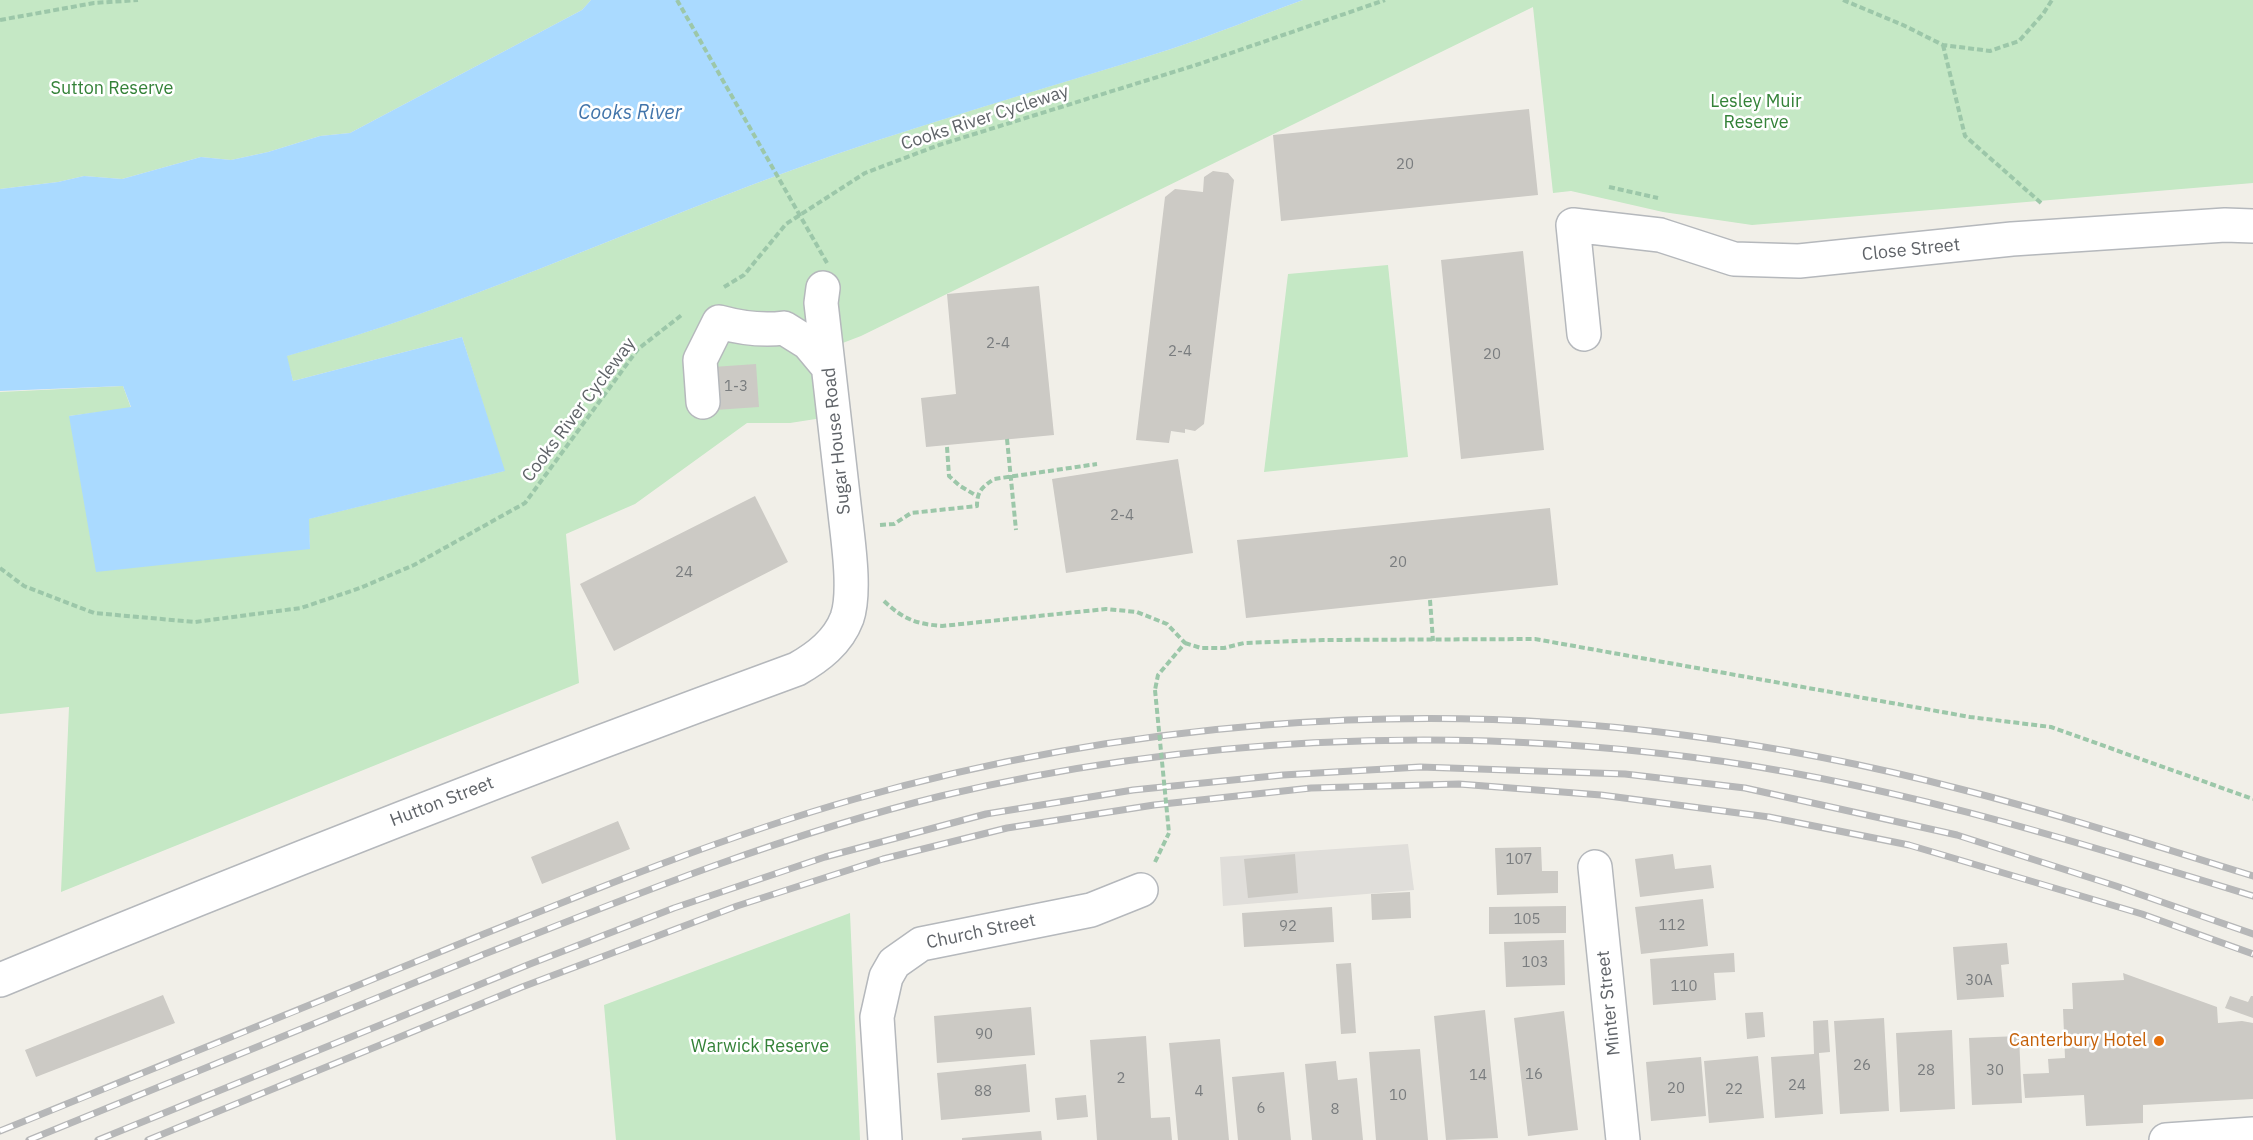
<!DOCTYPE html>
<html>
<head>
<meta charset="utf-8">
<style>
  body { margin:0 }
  canvas { display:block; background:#f1efe8 }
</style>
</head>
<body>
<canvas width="2253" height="1140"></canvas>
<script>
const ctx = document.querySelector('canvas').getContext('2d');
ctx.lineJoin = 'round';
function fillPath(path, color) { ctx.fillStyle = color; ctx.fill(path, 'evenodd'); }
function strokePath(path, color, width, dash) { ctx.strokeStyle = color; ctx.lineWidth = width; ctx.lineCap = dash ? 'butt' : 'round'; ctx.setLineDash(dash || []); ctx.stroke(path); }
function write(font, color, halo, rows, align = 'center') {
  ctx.font = font + ' "IBM Plex Sans",sans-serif'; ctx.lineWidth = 5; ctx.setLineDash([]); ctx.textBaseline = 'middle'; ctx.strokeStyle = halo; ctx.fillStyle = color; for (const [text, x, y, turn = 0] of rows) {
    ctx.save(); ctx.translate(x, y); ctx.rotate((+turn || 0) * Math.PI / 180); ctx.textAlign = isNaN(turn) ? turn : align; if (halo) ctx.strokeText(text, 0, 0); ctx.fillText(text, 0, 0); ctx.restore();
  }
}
fillPath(new Path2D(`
  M1408,844L1414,890L1223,906L1220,857Z`), '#e0deda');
fillPath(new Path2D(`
  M0,0H591L582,10L350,133L320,136L268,152L231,160L201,157L122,179L84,176L58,182L0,189Z
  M1303,0H2253V183L1752,225L1663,212L1571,191L1553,193L1533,7L861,336L827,349L835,416L790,423H747L635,504L566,534L579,683L61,892L69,707L0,714V392L123,386L131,408L69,416L310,548L308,519L504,471L462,337L293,381L286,356C458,309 618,234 784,173C911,126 1042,90 1171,49C1216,34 1259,16 1303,0Z
  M1388,265L1408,457L1264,472L1288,274Z
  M850,913L860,1140H616L604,1005Z`), '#c5e8c5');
fillPath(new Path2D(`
  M591,0H1303C1259,16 1216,34 1171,49C1043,90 911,126 784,173C618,234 458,309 287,356L293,381L462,337L505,471L309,519L310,549L96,572L69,416L131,407L123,386L0,391V189L58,182L84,176L122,179L201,157L231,160L268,152L320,136L350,133L582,10Z`), '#aadaff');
fillPath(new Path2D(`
  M1529,109L1538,195L1281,221L1273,135Z
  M1213,171L1228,173L1234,180L1204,424L1195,431L1185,429V433L1171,431L1169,443L1136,440L1165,197L1175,189L1203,192L1204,177Z
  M1523,251L1544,450L1461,459L1441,260Z
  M1039,286L1054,435L926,447L921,398L956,394L947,294Z
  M756,364L759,407L715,410L713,367Z
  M1178,459L1193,553L1066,573L1052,479Z
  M755,496L788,562L614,651L580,584Z
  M1550,508L1558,585L1246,618L1237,540Z
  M618,821L630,849L542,884L531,857Z
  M1541,847L1542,871H1558V893L1497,895L1495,848Z
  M1295,854L1298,893L1248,898L1244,859Z
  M1673,854L1675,869L1711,865L1714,888L1640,897L1635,859Z
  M1410,892L1411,918L1372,920L1371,894Z
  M1703,899L1708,946L1641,954L1635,907Z
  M1566,906V933L1489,934V907Z
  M1332,907L1334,942L1244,947L1242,913Z
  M1564,940L1565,985L1506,987L1504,942Z
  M2007,943L2009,964L2001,965L2004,997L1957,1000L1953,947Z
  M1734,953L1735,972L1714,973L1716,1000L1653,1005L1650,959Z
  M1351,963L1356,1033L1341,1034L1336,964Z
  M2123,973L2217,1007L2218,1023L2242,1021L2253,1023V1099L2143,1105V1123L2086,1126L2084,1095L2025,1098L2023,1074L2049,1073L2048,1059L2065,1058L2063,1009H2073L2072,983L2124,980Z
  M163,995L175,1023L36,1077L25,1050Z
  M2230,996L2248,1002L2251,996H2253V1018L2225,1008Z
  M1031,1007L1035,1055L937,1063L934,1016Z
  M1485,1010L1498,1138L1446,1140L1434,1016Z
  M1564,1011L1578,1130L1528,1136L1514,1018Z
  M1763,1012L1765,1037L1747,1039L1745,1013Z
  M1884,1018L1889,1111L1840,1114L1834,1021Z
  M1828,1020L1830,1052L1819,1053L1823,1114L1775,1118L1771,1057L1814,1054L1813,1021Z
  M1952,1030L1955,1109L1900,1112L1896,1033Z
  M1146,1036L1151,1118L1170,1117L1172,1140H1097L1090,1040Z
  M2019,1036L2022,1103L1972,1105L1969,1038Z
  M1220,1039L1229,1140H1178L1169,1043Z
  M1420,1049L1428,1140H1376L1369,1052Z
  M1758,1056L1764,1118L1709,1123L1704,1061Z
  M1701,1057L1706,1116L1651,1121L1646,1062Z
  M1336,1061L1338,1080L1357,1078L1363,1140H1312L1305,1064Z
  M1026,1064L1030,1112L941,1120L937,1073Z
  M1284,1072L1291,1140H1238L1232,1077Z
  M1086,1095L1088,1117L1057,1120L1055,1098Z
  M1041,1131L1042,1140H962V1138Z`), '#cccac5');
const minor = new Path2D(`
  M1584,334L1573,225L1660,235L1734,259L1799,261L2012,239L2225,225L2253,226
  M703,402L700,360L719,322C741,328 761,331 784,328L808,343L828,367
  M1595,867L1623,1140
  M0,980C263,871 529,767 797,669C818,657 838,642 847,618C856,592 848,541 845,513C837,443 829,373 821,303L823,288
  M885,1140L877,1017L886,977L894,963L921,944L1091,910L1141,890
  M2166,1140L2253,1134`);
strokePath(minor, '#b5b8bc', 36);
strokePath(new Path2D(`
  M1843,0L1903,25L1943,45L1990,51L2019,41L2043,14L2052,0
  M0,20L94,3L138,0
  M1943,45L1965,136L2041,203
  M1609,187L1658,198
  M724,287L744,275L786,224L865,173L939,145L1196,65L1385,0
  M1007,439L1016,530
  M947,447L949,476L960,486L977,496
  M880,525L894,524L911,513L977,506C977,491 982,487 994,479L1097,464
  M0,568L24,586L94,613L195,622L301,608L360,588L414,565L525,503L638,349L683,314
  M1430,600L1433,641
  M884,601C903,619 916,624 942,626L1106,609L1137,612L1167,624L1185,643L1158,675L1155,690
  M1185,643L1201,648H1224L1244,643L1323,640L1535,639L1970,717L2051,727L2253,799
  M1155,862L1169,833`), '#9cc7a9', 4, [6, 3]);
strokePath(minor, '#fff', 33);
const rail = new Path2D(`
  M0,1131C149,1071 298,1010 447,949C581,895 715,839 855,799C1120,723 1409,699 1683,735C1776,747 1869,765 1960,789C2058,814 2156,846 2253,876
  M29,1140C179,1079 330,1017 480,956C631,896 782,835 941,796C1185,738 1441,725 1690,757C1883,781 2068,839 2253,896
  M98,1140L530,964L674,908L825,857L986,814L1133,790L1283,775L1420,767L1625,774L1745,788L1957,835L2116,886L2253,934
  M148,1140L522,987L737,906L883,859L1007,828L1154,805L1311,788L1459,784L1601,795L1769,817L1909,845L2142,914L2253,954`);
strokePath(rail, '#b6b7b8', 7);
strokePath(rail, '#fff', 4.5, [14]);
strokePath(new Path2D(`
  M677,0L827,263
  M1155,690L1169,833`), '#9cc7a9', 4, [6, 3]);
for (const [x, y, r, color] of [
  [2159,1041,6,"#e8710a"]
]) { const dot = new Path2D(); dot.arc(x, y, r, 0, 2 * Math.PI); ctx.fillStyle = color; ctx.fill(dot); strokePath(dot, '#fff', 2); }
write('15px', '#7a7d7f', null, [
  ["20",1405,165],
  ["2-4",998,344],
  ["2-4",1180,352],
  ["20",1492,355],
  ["1-3",736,387],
  ["2-4",1122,516],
  ["20",1398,563],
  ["24",684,573],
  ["107",1519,860],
  ["105",1527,920],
  ["112",1672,926],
  ["92",1288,927],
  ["103",1535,963],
  ["30A",1979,981],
  ["110",1684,987],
  ["90",984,1035],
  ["26",1862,1066],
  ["28",1926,1071],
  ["30",1995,1071],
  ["16",1534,1075],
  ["14",1478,1076],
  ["2",1121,1079],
  ["24",1797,1086],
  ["20",1676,1089],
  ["22",1734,1090],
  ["88",983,1092],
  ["4",1199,1092],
  ["10",1398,1096],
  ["6",1261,1109],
  ["8",1335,1110]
]);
write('18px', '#348238', '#fff', [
  ["Sutton Reserve",112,89],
  ["Lesley Muir",1756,102],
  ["Reserve",1756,123],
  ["Warwick Reserve",760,1047]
]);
write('18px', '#5f6368', '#fff', [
  ["Cooks River Cycleway",985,118,-18],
  ["Close Street",1911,250,-6],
  ["Cooks River Cycleway",579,410,-53],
  ["Sugar House Road",837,441,-96],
  ["Hutton Street",442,802,-21],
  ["Church Street",981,932,-12],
  ["Minter Street",1609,1003,-96]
]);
write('18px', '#c56008', '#fff', [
  ["Canterbury Hotel",2147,1041]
], 'right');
write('italic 20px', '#4174aa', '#fff', [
  ["Cooks River",630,113]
]);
</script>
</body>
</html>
